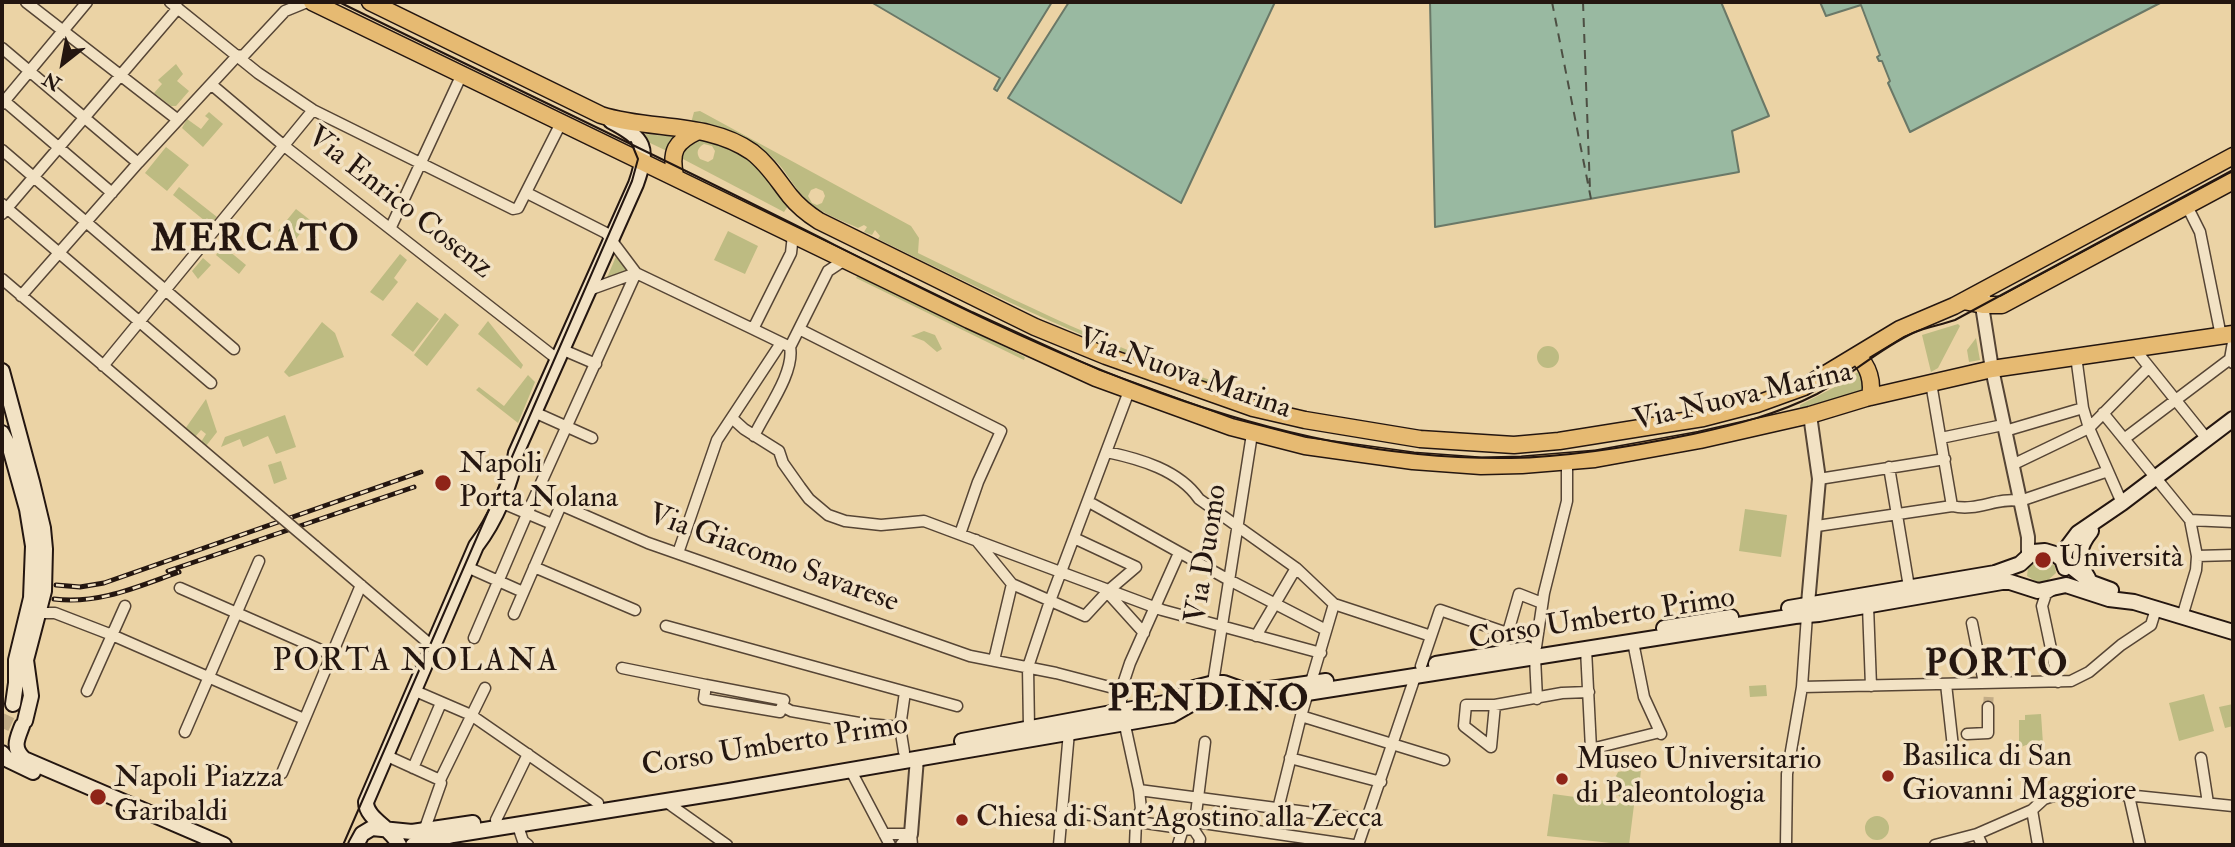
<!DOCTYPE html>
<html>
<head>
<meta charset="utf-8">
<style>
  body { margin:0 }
  #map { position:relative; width:2235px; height:847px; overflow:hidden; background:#ebd3a5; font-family:"IM FELL Double Pica",serif }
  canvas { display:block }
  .frame { position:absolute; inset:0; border:4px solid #241610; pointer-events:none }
  .north { position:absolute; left:28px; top:28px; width:70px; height:70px; -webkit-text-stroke:5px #f2e2c4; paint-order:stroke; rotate:211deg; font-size:19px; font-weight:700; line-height:28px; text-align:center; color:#241610 }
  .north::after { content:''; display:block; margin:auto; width:24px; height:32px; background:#241610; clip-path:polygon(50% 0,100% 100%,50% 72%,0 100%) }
</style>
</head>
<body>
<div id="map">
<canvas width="2235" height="847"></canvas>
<div class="frame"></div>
<div class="north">N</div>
</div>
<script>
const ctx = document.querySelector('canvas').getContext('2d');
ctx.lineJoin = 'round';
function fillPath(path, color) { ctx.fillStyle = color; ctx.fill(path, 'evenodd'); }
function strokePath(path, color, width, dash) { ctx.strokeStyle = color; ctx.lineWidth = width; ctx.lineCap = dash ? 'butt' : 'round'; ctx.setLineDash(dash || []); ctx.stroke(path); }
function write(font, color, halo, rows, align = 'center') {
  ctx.font = font + ' "IM FELL Double Pica",serif'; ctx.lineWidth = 7; ctx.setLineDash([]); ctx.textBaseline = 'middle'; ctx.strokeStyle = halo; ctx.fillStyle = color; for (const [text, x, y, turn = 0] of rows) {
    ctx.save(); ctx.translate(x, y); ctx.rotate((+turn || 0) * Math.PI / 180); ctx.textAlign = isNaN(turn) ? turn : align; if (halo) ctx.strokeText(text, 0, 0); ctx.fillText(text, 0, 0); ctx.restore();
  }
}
fillPath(new Path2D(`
  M176,64L183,74L177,81L189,91L176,106H171L154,93L162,84L158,80Z
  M700,111L911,226L919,238L918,253C1019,302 1119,353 1227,385L1226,389C1105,350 992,295 878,239L880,236L875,230L872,235L864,232L867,227L864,225L858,228C843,221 823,214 810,203C798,193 791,180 782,168C762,142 723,126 691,123L694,112ZM816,188L823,191L825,196L822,203L817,205L812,203L808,196L811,190Z
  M209,112L223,124L203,147L182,128L187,119L201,129L209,119L205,116Z
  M645,134L677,137L667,151L650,143Z
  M701,138L736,151L754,163L788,206L784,212L681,158L691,140ZM704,144L712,146L715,151L713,159L708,162L700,159C696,153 697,148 704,144Z
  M166,147L189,165L167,191L145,173Z
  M179,187L217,217L210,225L173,195Z
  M296,209L310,220L293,243L278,231Z
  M728,231L758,246L745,274L714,260Z
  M223,246L246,265L239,274L216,255Z
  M400,254L407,260L394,278L398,282L383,301L370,292Z
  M617,254L630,270L606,280Z
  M203,258L211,265L198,279L192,271Z
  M858,274L1025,357L1024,360L856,278Z
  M417,302L439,319L413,352L391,335Z
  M445,313L459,325L427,366L414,355Z
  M488,321L523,365L521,369L478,334Z
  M322,322L335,333L344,357L289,377L284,372Z
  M1958,324L1960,326L1938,368L1931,372L1922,335Z
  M924,331L935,335L942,349L937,352L924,341L911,336Z
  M1976,338L1980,360L1969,362L1967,350Z
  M1537 357a11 11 0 1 1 22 0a11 11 0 1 1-22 0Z
  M1861,370L1863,388L1859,393L1800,408V405L1833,388Z
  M528,375L535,382L518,423L476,390L479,387L504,406Z
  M206,399L217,432L206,446L201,442L206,434L201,430L195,437L185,429Z
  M285,415L296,447L276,454L268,436L243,447L240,439L221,447L225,437Z
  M281,461L287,479L274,484L268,465Z
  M1745,509L1787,515L1781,557L1739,551Z
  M2038,560L2048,561L2055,566L2056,573L2047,581L2037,582L2027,576L2028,568Z
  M1766,685L1767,696L1750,697L1749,686Z
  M2204,694L2214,731L2179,741L2169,703Z
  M2233,704V726L2225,728L2219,707Z
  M2041,714L2043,744L2026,745L2019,748V720H2025V715Z
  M1625,767L1641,769L1638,800L1620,797L1616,793L1621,784L1620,780L1615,778L1618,772L1624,771Z
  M1553,794L1634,805L1629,845L1547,836Z
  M1865 828a12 12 0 1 1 24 0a12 12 0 1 1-24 0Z`), '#bdbb82');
const water = new Path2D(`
  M871,2H1052L997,91L994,89L1000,78Z
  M1069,2H1275L1181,203L1008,98Z
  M1430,2H1721L1769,116L1732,131L1739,172L1435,227Z
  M1820,2H2162L1910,132L1888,83L1890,81L1882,61H1879L1877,57L1880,55L1861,5L1826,16Z`);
fillPath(water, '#99b9a1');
strokePath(water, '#6a7867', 2);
strokePath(new Path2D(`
  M1552,2L1591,199
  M1583,2L1590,190`), '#4d4f43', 2, [9, 7]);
strokePath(new Path2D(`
  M1988,707L1989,692`), '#c3ad87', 10, [10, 5]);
strokePath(new Path2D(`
  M2,728L13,704`), '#c3ad87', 14, [14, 7]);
const minor = new Path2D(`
  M26,2L178,120
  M170,2L258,73L313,110L513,209L518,208L561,123
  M2,48L138,163
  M212,85L283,145L557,359
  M2,99L112,193
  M2,104L87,2
  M2,150L234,349
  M527,193L606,233L636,273
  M2,204L211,383
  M2187,206L2200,232L2221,336
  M2,214L178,8
  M391,227L462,74
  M636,273L753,329
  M2,279L275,512
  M589,290L636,273
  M21,296L138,163L237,56L244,55L285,11L307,2
  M799,329L1001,431L978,482L960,534
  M786,345L753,329L791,253L793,235
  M2133,347L2207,439
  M561,349L596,364
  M2076,356L2083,408L2089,428L2122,503
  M2233,363L2230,359L2233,342
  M103,366L313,110
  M1931,383L1952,506
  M534,412L592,438
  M2103,413L2190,520L2197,556L2196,570L2182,617
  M733,419L744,429L779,451L783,463L800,487L809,499L828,515L845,521L881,525L924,521L1162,610L1321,653
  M2005,431L2083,408
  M754,436C765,412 795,373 790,347L828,271L846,259
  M1941,438L2003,425
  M2124,439L2230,359
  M1107,452C1140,459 1179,470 1199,499L1296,568L1334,604L1431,636
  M2012,465L2089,428L2149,367
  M1889,467L1909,587
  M1819,479L1945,459
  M500,502L552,524
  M1089,502L1229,580L1326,630
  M2190,520L2233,522
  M1817,526L1952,506C1978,512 1996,497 2020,501L2108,471
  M976,540L1012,584L1085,616L1109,590L1136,567L1074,538
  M315,546L432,646
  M678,553L717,440L781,343
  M2197,556L2233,555
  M467,567L523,592
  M534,567L635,610
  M180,588L330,654
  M2052,590L2046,594L2042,606L2058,682
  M1107,592L1144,633
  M1868,606L1871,686
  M39,613H55L112,635L304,719
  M514,614L561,505L648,543L970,656L1056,673L1121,690
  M1972,623L1984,683
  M666,626L957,706
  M1256,636L1296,568
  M474,638L527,514L636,273
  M1633,642L1644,697L1661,734
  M1536,647L1544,593L1567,501V463
  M1586,649L1591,749L1660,732
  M1502,653L1519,594L1542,603
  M1535,657L1537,699
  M994,660L1012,584
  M1421,666L1440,610L1507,633
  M622,668L706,685
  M1213,683L1252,434
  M1946,684L1953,747
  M706,685L784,700L780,712L704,699Z
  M1802,687L2071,681L2089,672L2121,645L2151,625L2156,609
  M413,690L471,715L598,803
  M87,691L125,606
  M782,706L791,711L859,723L900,727
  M1301,716L1444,760
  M1029,728L1028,667L1050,601L1129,391
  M185,732L259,561
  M1967,734L1988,733V707
  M1491,747L1464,726L1466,705H1495L1562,693L1589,692
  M1491,747L1495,705
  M904,752L900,727L905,692
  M385,755L440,780
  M1290,758L1381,782
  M2201,758L2208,803
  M413,768L441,703
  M850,769L890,845
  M282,773L361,585
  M1139,790L1367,820
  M2129,796L2140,845
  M665,801L727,845
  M1278,809L1301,716L1334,604
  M2032,810L2038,845
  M1063,811L1194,830
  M496,820L528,754
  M1196,822L1353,845
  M518,826L523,841L528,845
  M424,831L441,783L440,780L485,688
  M884,834H911L912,845
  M1977,834L1982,845
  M1059,845L1069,732
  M1135,845L1136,821L1141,809L1139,790L1121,707V690L1130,663L1179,553
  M1178,845L1183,829
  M1199,845L1200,839L1194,830L1205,742
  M1358,845L1415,677
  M1786,845L1787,774L1802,687L1807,615
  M1935,845L1977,834L2032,810L2044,799L2059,794L2126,795L2233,806`);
const tertiary = new Path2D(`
  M1984,298L1983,312L1992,369L2028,537V555
  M1807,615L1819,479L1810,415
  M902,845L911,834L917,758`);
const secondary = new Path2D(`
  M2,371L32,482L43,528L45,549L44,591L26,660L31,696L25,721
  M2,433L10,448L27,509L33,546L31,598L16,660V683L13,704
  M2065,568L2063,562L2066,549L2078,533L2122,503L2233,419
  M2088,578C2076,560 2078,547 2091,531
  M1789,608L1995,573L2020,564L2033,552L2045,551L2055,554L2092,583L2111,590
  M1664,628L1731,617
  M1436,664L1527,649
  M22,726C17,739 12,748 24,759L224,845
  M962,741L1170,702L1194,688L1214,683H1224L1249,692L1326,681
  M2,753L8,760L33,772
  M356,845L362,834L372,828L412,832L473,823
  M399,845C392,828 366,819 366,802L476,546C495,521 511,485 516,453L636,184C649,147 645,139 611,121
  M413,845L453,835L729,791L1172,715L1200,699L1215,695L1250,702L1795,616L1819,614L2002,582H2010L2038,591L2066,585L2109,599L2134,602L2233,632`);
const primary = new Path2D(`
  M312,2L969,320L1096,378L1231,427L1305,446L1413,461L1481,466L1522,465L1595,459L1700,440L1810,415L1866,398L1992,369L2233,334
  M370,2L601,115C650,131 708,121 752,152C768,164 778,181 790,196C798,206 808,214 819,221L1035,327L1106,356L1253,408L1305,420L1420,439L1514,445L1559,441L1703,418L1757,404L1804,387L1900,329L1954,306L2233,156
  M675,176C670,151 675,142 698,131
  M1964,301L1983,305H2002L2233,181
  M1857,356C1869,366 1873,382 1870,397`);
strokePath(minor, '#564535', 13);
strokePath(tertiary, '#564535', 16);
strokePath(secondary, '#241610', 18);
strokePath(primary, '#241610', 19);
strokePath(minor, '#f2e2c4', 10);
strokePath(tertiary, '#f2e2c4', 12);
strokePath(secondary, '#f2e2c4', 14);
strokePath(primary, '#e6ba72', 16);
strokePath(new Path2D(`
  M339,2C485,74 633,144 779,217C1010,332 1245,462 1511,458C1570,457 1635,446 1693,434C1735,425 1778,414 1817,394C1850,376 1879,349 1913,333C1926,327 1941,325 1955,320L2233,170
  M343,845L632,181L638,159L631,142`), '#241610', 2);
const rail = new Path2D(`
  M168,571L414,487
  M56,585L80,587L104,583L421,472
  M54,599C98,605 139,586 179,572`);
strokePath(rail, '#241610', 5);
strokePath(rail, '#f2e2c4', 2.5, [8]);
const minorBridge = new Path2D(`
  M275,512L315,546`);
strokePath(minorBridge, '#564535', 13, []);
strokePath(minorBridge, '#f2e2c4', 10);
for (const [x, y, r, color] of [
  [443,483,9,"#8f2418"],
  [2043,560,9,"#8f2418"],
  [1888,776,7,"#8f2418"],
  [1562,779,7,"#8f2418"],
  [98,797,9,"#8f2418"],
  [962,820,7,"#8f2418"]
]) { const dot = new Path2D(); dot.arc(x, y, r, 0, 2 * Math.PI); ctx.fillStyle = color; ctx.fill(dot); strokePath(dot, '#f2e2c4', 2.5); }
write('30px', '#241610', '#f2e2c4', [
  ["Via Enrico Cosenz",399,204,38],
  ["Via Nuova Marina",1184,375,19],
  ["Via Nuova Marina",1743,398,-13],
  ["Via Duomo",1208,554,-81],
  ["Via Giacomo Savarese",773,560,20],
  ["Corso Umberto Primo",1602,620,-9],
  ["Corso Umberto Primo",775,747,-9]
]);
write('30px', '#241610', '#f2e2c4', [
  ["Napoli",459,466],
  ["Porta Nolana",459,500],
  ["Università",2059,560],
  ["Basilica di San",1902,759],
  ["Giovanni Maggiore",1902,793],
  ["Museo Universitario",1576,762],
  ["di Paleontologia",1576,796],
  ["Napoli Piazza",114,780],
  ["Garibaldi",114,814],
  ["Chiesa di Sant'Agostino alla Zecca",976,820]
], 'left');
ctx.letterSpacing = '2px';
write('32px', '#241610', '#f2e2c4', [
  ["PORTA NOLANA",416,663]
]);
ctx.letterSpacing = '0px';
ctx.letterSpacing = '2px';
write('bold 37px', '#241610', '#f2e2c4', [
  ["MERCATO",256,242],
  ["PORTO",1997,667],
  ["PENDINO",1209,702]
]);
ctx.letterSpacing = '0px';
</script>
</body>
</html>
